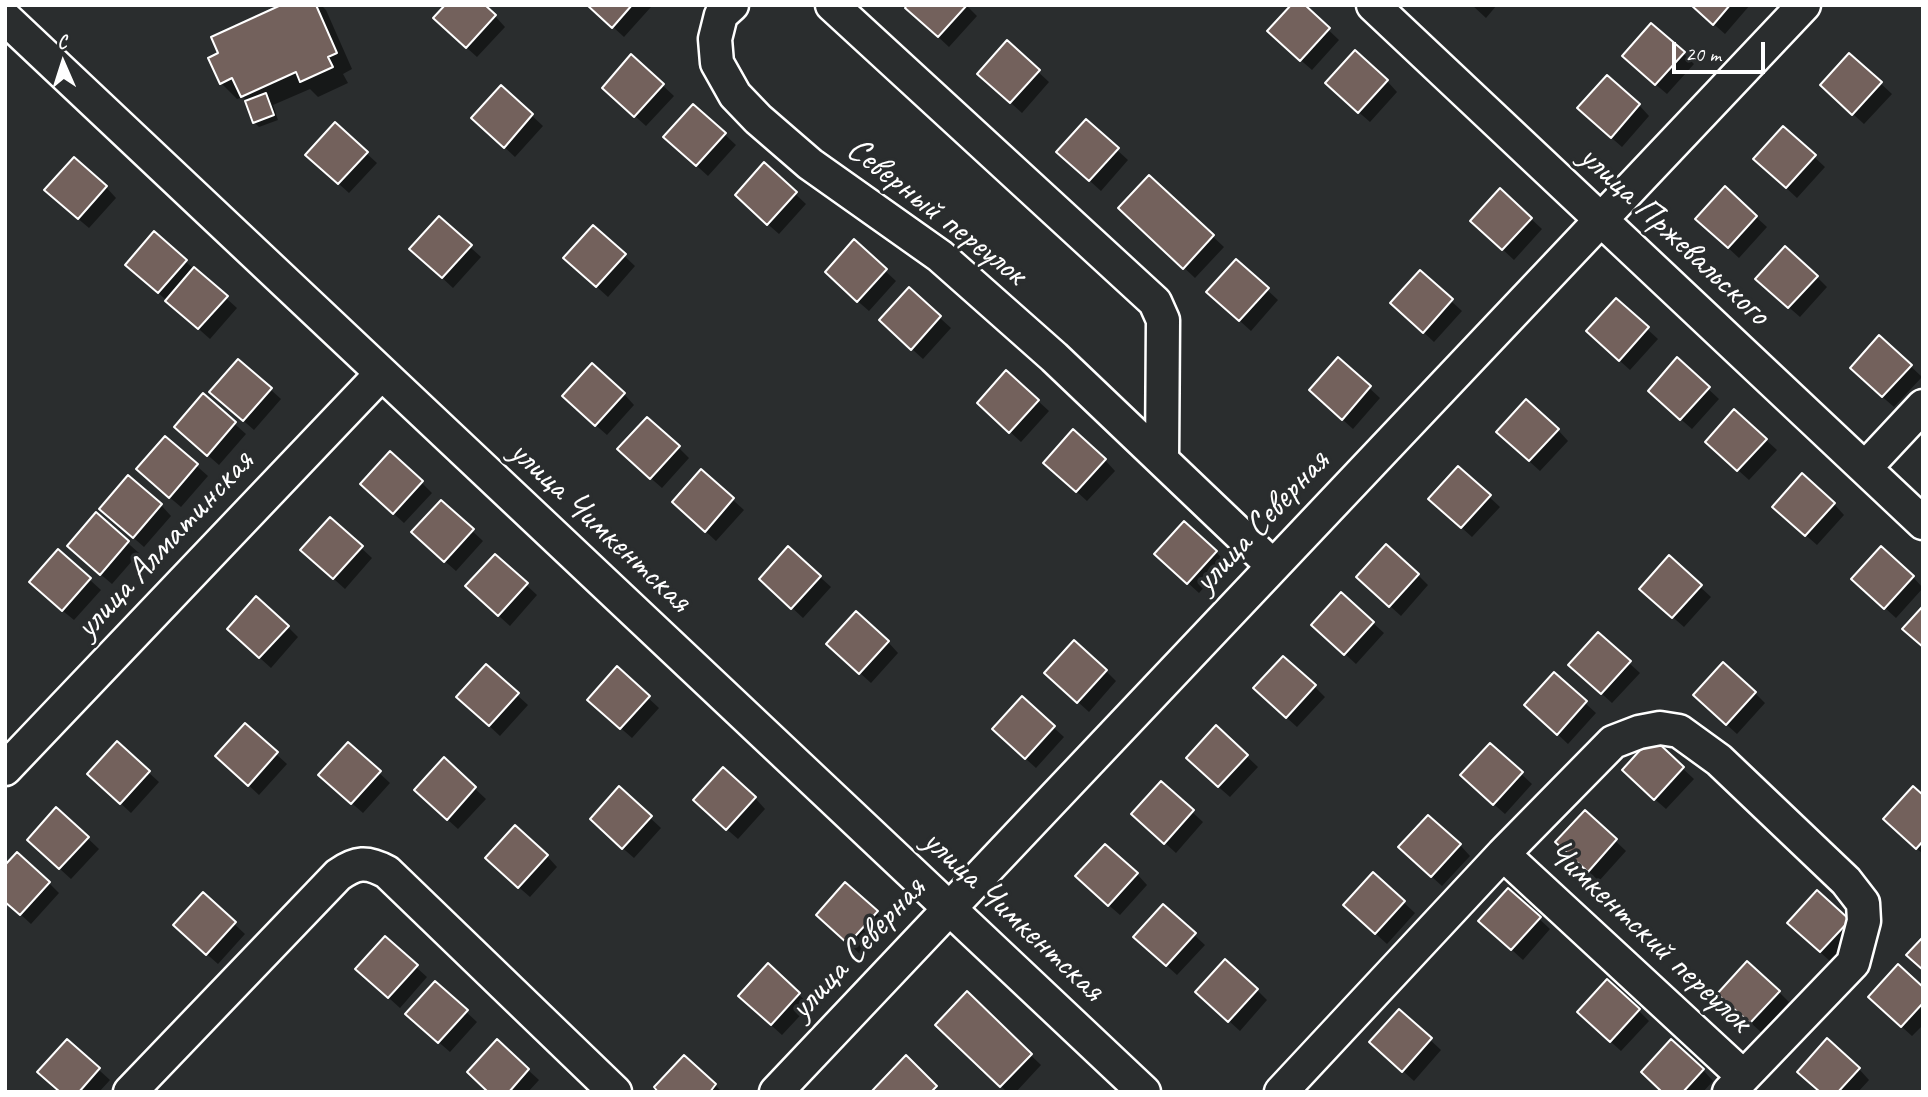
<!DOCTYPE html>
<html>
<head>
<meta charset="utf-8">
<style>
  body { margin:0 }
  #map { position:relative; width:1928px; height:1097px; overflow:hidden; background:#2a2d2e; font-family:Caveat,sans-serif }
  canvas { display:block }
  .frame { position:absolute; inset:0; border:7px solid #fff; pointer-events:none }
  .north { position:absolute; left:28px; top:28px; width:70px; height:70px; -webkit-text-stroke:5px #2a2d2e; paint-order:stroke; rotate:357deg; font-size:19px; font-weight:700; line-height:28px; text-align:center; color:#fff }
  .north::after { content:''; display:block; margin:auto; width:24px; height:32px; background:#fff; clip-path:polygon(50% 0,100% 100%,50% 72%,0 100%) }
  .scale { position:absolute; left:1672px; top:42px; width:93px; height:32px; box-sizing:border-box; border:4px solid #fff; border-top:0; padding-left:9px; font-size:21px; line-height:24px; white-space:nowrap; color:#fff; -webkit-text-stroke:5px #2a2d2e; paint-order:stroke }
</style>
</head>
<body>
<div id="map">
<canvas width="1928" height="1097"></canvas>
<div class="frame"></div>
<div class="north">С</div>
<div class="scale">20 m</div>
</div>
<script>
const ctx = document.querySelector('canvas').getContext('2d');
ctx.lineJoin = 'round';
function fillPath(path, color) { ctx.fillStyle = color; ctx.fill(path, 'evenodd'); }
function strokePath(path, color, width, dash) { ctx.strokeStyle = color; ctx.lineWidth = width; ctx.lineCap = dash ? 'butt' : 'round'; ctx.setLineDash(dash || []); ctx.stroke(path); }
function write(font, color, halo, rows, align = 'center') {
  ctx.font = font + ' Caveat,sans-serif'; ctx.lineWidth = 7; ctx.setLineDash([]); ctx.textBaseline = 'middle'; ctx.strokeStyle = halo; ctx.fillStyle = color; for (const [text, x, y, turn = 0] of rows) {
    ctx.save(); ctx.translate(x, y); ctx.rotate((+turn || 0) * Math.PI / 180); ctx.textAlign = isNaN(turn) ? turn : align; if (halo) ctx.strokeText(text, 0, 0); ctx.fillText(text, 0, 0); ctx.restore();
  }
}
fillPath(new Path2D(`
  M285,5H321L326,10L352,69L343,74L348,83L318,97L310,89L273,105L278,120L259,127L254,122L247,101L243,97L237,99L221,83V54Z
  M589,5H650L651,7L624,37Z
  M966,5L977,16L949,47L918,18Z
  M1302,5L1339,40L1312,70L1280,42Z
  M1472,5H1497L1486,18Z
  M1692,5H1750L1725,34Z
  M495,16L505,27L477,57L446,29Z
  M1007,43L1049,82L1022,113L990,84Z
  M1683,53L1694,64L1667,94L1635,67Z
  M1850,55L1892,94L1864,124L1833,96Z
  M632,57L674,96L646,126L615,98Z
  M1387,81L1397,92L1370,122L1338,94Z
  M501,87L543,126L515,157L484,128Z
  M1639,105L1649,116L1622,147L1590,119Z
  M694,106L736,145L708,176L676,147Z
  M1783,128L1825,167L1797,198L1766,169Z
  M1117,150L1128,160L1101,191L1069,162Z
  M366,153L377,163L349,193L318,165Z
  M764,165L806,204L779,234L747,206Z
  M1149,177L1224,247L1195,278L1131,218Z
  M106,187L116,198L89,228L57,201Z
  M1500,190L1542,229L1514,260L1483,231Z
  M1756,217L1767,227L1739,258L1708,229Z
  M593,227L635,266L608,297L576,268Z
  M154,233L237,308L210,339L138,275Z
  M854,242L896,281L869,311L837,283Z
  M470,247L481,257L453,288L422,259Z
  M1236,261L1278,300L1251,331L1219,302Z
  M1817,277L1827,287L1800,317L1768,289Z
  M909,290L951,328L923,359L891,330Z
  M1451,301L1462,311L1434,342L1403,313Z
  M1647,329L1658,339L1630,370L1599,342Z
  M1880,337L1922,377L1894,407L1862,379Z
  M1338,359L1380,398L1353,429L1321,400Z
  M1677,360L1719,399L1692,429L1660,401Z
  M270,389L281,399L254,430L222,402Z
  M624,394L634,405L607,435L575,407Z
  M203,396L246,434L219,465L187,437Z
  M1038,401L1049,411L1021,442L990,413Z
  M1558,430L1568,441L1540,471L1509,443Z
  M165,438L208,476L181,507L148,479Z
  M1766,440L1777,450L1749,480L1718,452Z
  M678,447L689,458L662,488L630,460Z
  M1105,460L1115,471L1087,501L1056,473Z
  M1458,468L1500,507L1472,537L1441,509Z
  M701,471L744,510L716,541L685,512Z
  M421,482L432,493L404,523L373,495Z
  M441,502L483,541L456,571L424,543Z
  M1834,504L1844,515L1817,545L1785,517Z
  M161,505L171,516L144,547L112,519Z
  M96,515L139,553L112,584L79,556Z
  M330,519L372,558L345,589L313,560Z
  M58,551L101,590L74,620L41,593Z
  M1216,552L1226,562L1199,593L1167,564Z
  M495,556L537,595L510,626L478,597Z
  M1669,558L1711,597L1684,627L1652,599Z
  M1418,575L1428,585L1401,616L1369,587Z
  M820,577L831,587L803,618L772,589Z
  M1913,577L1923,588L1896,618L1864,589Z
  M1373,623L1384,633L1356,664L1324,635Z
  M288,627L298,637L271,668L239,639Z
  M888,642L898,653L871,683L839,654Z
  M1629,663L1640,673L1612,703L1581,675Z
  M617,669L659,708L632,738L600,710Z
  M1106,671L1116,681L1089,712L1057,683Z
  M1314,686L1325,697L1297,727L1266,699Z
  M1755,693L1765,703L1737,734L1706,706Z
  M517,695L528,705L500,736L469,707Z
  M1585,703L1596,713L1568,744L1537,715Z
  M1053,727L1064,737L1036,768L1005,740Z
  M1216,727L1258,767L1230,797L1198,769Z
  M1652,740L1694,779L1666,809L1634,781Z
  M348,744L390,783L363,813L331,785Z
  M1490,745L1532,784L1505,814L1473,786Z
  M276,754L287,764L259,795L228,766Z
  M444,760L486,799L458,829L427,801Z
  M148,772L159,782L131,813L100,784Z
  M619,789L661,828L634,858L602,830Z
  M1923,797V854L1896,830Z
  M755,798L765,809L738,839L706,811Z
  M57,809L99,849L71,879L39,850Z
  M1192,812L1203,822L1176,853L1144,824Z
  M1585,812L1626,851L1599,881L1568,853Z
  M1460,845L1470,856L1442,886L1411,858Z
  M547,856L557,867L530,897L498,869Z
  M1137,874L1147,885L1120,915L1088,887Z
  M1373,874L1415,913L1387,944L1355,915Z
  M49,883L59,893L31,924L5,900Z
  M845,884L887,923L860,954L828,925Z
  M1508,890L1550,929L1523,960L1491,931Z
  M1817,892L1859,932L1831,962L1800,934Z
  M203,895L245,934L218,964L186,936Z
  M1163,906L1205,945L1177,975L1146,947Z
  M385,939L427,977L400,1008L368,979Z
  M768,966L810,1005L782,1035L751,1007Z
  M435,983L477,1022L450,1052L418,1024Z
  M1923,989V1025L1912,1036L1881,1008Z
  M1257,990L1267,1000L1240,1031L1208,1002Z
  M1779,992L1789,1002L1762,1033L1730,1004Z
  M967,994L1041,1065L1016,1092H1007L937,1025Z
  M1638,1010L1649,1021L1621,1051L1590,1023Z
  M1399,1011L1441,1050L1414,1081L1382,1052Z
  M67,1041L110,1080L99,1092H61Z
  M684,1057L715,1085L722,1092H660Z
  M1859,1069L1869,1080L1858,1092H1821Z
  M528,1070L539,1080L528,1092H490Z
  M1703,1070L1713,1081L1703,1092H1664Z`), '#0007');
const building = new Path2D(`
  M281,5H316L337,53L328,57L333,67L300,82L296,72L241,97L232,78L220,84L208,58L218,53L211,37Z
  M445,5H485L496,15L466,48L433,18Z
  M587,5H632L612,28Z
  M907,5H967L938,37L905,8Z
  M1291,5H1305L1330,28L1300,61L1267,31Z
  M1691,5H1730L1713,25Z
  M1651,23L1685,52L1655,85L1622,56Z
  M1007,40L1040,70L1010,103L977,74Z
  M1355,50L1388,80L1358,113L1325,83Z
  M1849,53L1882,82L1852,115L1820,85Z
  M631,54L664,84L634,117L602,88Z
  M1607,75L1640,104L1611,138L1577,108Z
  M501,85L533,114L504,148L471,118Z
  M266,93L274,115L253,123L245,101Z
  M693,104L726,133L696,166L663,137Z
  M1086,119L1119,148L1089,181L1056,152Z
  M335,122L368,152L338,184L305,155Z
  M1783,126L1816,155L1786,188L1753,159Z
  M74,157L107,186L78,219L44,190Z
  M764,162L797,192L767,225L735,195Z
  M1149,175L1214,235L1183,269L1118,208Z
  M1725,186L1757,216L1728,248L1695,219Z
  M1500,188L1532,218L1502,250L1470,221Z
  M439,216L472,245L442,278L409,249Z
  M593,225L626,254L596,287L563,258Z
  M154,231L187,260L158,293L125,265Z
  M854,239L887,269L857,302L825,272Z
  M1785,246L1818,276L1788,308L1755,279Z
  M1236,259L1269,288L1239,321L1206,292Z
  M194,267L228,296L198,329L165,301Z
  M1420,270L1453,299L1423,333L1390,303Z
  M909,287L941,316L911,350L879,320Z
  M1616,298L1649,327L1619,361L1586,331Z
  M1879,335L1912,365L1882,397L1850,368Z
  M1338,357L1371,386L1342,420L1309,390Z
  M1677,357L1710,387L1680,420L1648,391Z
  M238,359L272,388L243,421L209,392Z
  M592,363L625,393L595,426L562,396Z
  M1006,370L1039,400L1009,433L977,403Z
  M203,393L236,422L207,456L174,427Z
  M1526,399L1559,429L1529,461L1496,432Z
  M1734,409L1767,439L1737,471L1705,442Z
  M647,417L680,446L650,479L617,449Z
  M1073,429L1106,459L1076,492L1043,463Z
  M165,436L198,464L169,498L136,469Z
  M390,451L423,481L393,514L360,484Z
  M1458,466L1491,495L1461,528L1428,499Z
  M701,469L734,498L705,532L672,502Z
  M1802,473L1835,503L1805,536L1772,507Z
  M128,475L162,504L133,538L99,509Z
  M441,500L474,529L444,562L411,532Z
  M96,512L129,541L100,575L67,546Z
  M330,517L363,546L333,579L300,550Z
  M1184,521L1217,551L1187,584L1154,554Z
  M1386,544L1419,574L1389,607L1356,577Z
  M788,546L821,576L791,609L759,579Z
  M1881,546L1914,576L1884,609L1851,579Z
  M58,549L91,578L62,611L29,582Z
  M495,554L528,583L498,616L465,586Z
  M1669,555L1702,585L1672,618L1639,589Z
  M1341,592L1374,622L1344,655L1311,625Z
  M256,596L289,626L259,658L227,629Z
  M1923,606V647L1902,629Z
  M856,611L889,641L859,674L826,644Z
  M1598,632L1631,661L1601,694L1568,665Z
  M1074,640L1107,670L1077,703L1044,673Z
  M1283,656L1316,685L1286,718L1253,688Z
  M1723,662L1756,692L1726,725L1693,695Z
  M486,664L519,693L489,726L456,697Z
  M617,666L650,696L620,729L587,700Z
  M1554,672L1587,701L1557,735L1524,705Z
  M1022,696L1055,726L1025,759L992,729Z
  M245,723L278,752L248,786L215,756Z
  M1216,725L1248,755L1218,787L1186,758Z
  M1652,737L1684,767L1654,800L1622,770Z
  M117,741L150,771L120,804L87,774Z
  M348,742L381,771L351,804L318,775Z
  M1490,743L1523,772L1493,805L1460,775Z
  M444,757L476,787L447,820L414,790Z
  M723,767L756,797L726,830L693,800Z
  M1161,781L1194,810L1164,844L1131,814Z
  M619,786L652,816L622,849L590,819Z
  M1913,786L1923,795V841L1916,849L1883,819Z
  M56,807L89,837L59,869L27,840Z
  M1585,810L1617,839L1588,872L1555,842Z
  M1428,815L1461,844L1431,877L1398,847Z
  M515,825L548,855L518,888L485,858Z
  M1105,844L1138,873L1108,906L1075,876Z
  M17,852L50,882L20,915L5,902V865Z
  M1373,872L1405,901L1375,934L1343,905Z
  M845,882L878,911L848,944L816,915Z
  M1508,888L1541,917L1511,950L1478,921Z
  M1817,890L1850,920L1820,952L1787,923Z
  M203,892L236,922L206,955L173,925Z
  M1163,904L1196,933L1166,966L1133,937Z
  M385,936L418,965L388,998L355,969Z
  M1923,937V970L1906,955Z
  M1225,959L1258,989L1228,1022L1195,992Z
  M1747,961L1780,991L1750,1023L1717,994Z
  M768,963L800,993L771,1025L738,996Z
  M1898,964L1923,987V1003L1901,1027L1868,997Z
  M1607,979L1640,1009L1610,1042L1577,1012Z
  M435,981L468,1010L438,1043L405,1014Z
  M967,991L1032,1054L1000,1087L935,1025Z
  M1399,1009L1432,1038L1402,1072L1369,1042Z
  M1827,1038L1860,1068L1838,1092H1820L1797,1072Z
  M67,1039L100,1068L79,1092H60L37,1072Z
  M497,1039L529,1069L509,1092H488L467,1072Z
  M1671,1039L1704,1069L1683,1092H1662L1641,1072Z
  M684,1055L716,1084L710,1092H658L654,1087Z
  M906,1055L937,1086L931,1092H871Z`);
fillPath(building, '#73615c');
strokePath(building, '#fff', 2);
const street = new Path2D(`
  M732,5L721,15L715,39L717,63L735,95L758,119L810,164L940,256L1054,357L1273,566
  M832,5L1155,302L1163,320L1162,460
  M1373,5L1923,523
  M5,18L1144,1092
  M1865,468L1923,406
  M5,769L381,374
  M1503,854L1743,1076
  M130,1092L338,875C356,862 367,861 387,872L615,1092
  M776,1092L1804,5
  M1281,1092L1503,854L1613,742L1639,732L1660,728L1679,731L1719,760L1846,881L1863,903L1864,921L1853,963L1729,1092`);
strokePath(street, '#fff', 37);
strokePath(street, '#2a2d2e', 32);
write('35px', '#fff', '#2a2d2e', [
  ["Северный переулок",936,212,38],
  ["улица Пржевальского",1674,236,43],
  ["улица Северная",1262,522,-47],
  ["улица Чимкентская",600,527,43],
  ["улица Алматинская",165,545,-47],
  ["улица Чимкентская",1013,916,43],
  ["Чимкентский переулок",1649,937,43],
  ["улица Северная",858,949,-47]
]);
</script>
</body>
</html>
